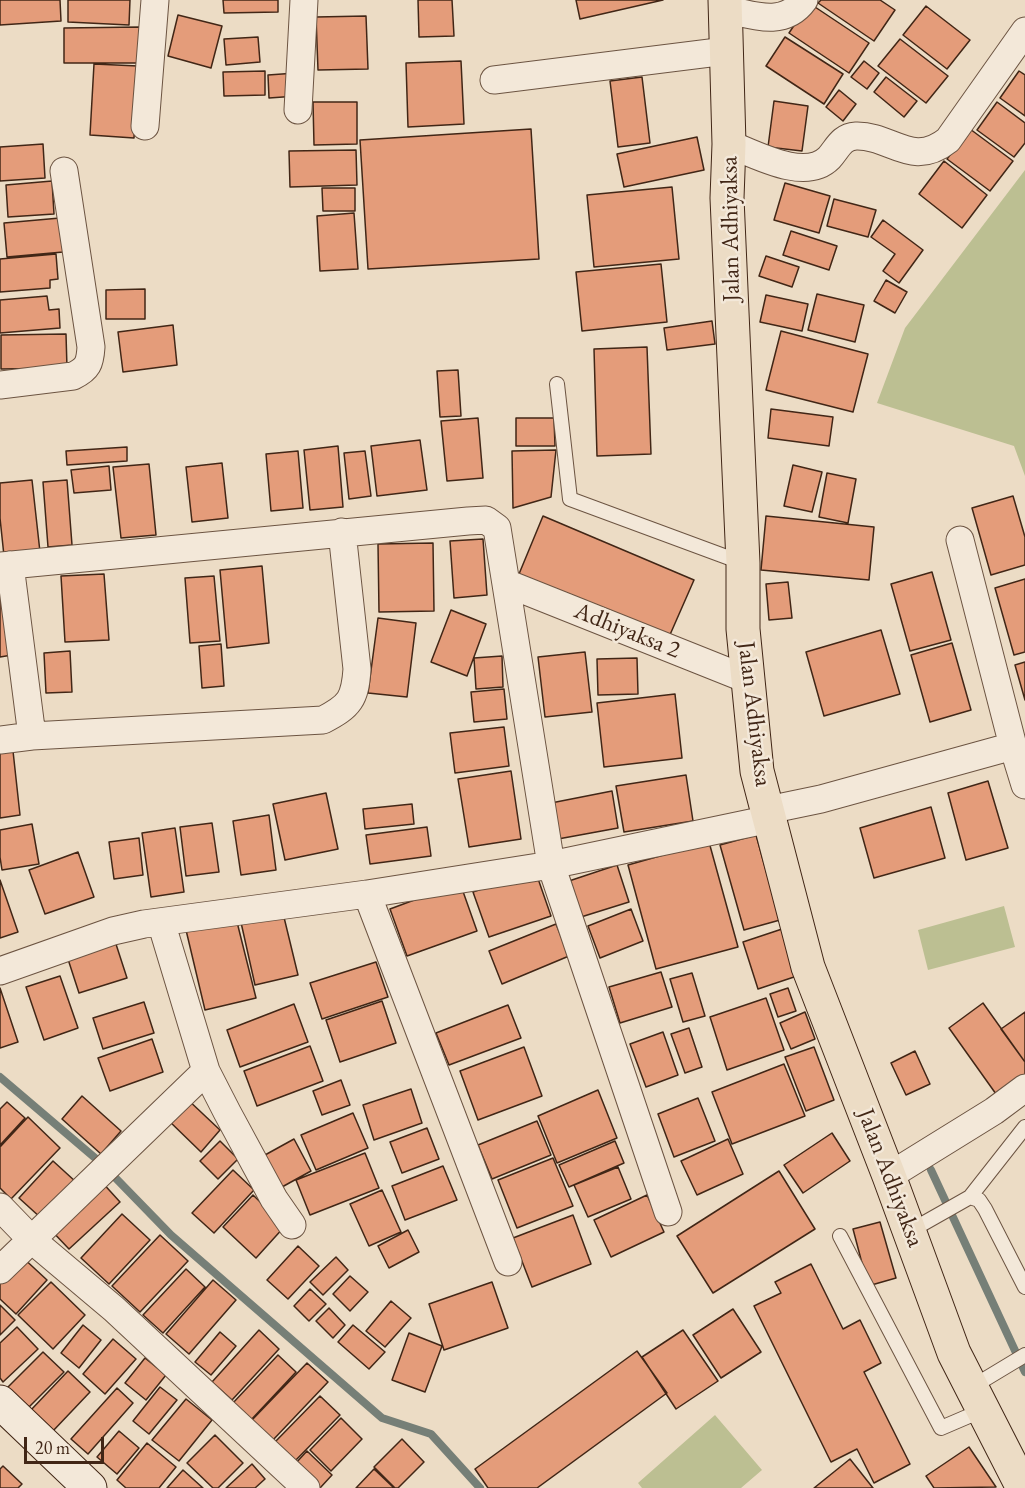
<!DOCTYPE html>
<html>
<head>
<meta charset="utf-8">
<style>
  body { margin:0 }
  #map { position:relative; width:1025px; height:1488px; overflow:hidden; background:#ecdcc5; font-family:"EB Garamond",serif }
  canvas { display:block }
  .scale { position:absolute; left:24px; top:1437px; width:80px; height:27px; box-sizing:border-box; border:3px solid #412616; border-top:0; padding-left:8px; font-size:18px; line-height:21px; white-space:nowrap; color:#412616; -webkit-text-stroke:4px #f3e8d9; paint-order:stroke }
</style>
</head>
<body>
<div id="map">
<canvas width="1025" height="1488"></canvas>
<div class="scale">20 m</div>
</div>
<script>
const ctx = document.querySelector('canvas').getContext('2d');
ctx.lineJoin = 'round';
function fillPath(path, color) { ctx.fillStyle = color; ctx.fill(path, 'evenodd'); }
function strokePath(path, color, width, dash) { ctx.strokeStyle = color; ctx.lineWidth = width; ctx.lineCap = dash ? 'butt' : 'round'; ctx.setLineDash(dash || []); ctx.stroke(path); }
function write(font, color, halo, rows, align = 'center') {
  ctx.font = font + ' "EB Garamond",serif'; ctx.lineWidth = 5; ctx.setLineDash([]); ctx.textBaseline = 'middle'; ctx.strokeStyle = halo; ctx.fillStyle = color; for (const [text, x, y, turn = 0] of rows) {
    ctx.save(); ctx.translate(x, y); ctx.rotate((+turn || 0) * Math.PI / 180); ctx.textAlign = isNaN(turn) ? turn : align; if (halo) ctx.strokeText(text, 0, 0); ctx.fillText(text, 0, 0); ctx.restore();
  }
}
fillPath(new Path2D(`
  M1025,170V476L1014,446L877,403L905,328Z
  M1004,906L1015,947L928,970L918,930Z
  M715,1415L762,1470L741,1488H642L638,1483Z`), '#bcbf92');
strokePath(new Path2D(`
  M0,1077L101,1163L171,1235L382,1418L431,1434L480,1488
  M931,1170L1025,1372`), '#767f77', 8);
const building = new Path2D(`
  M0,0H60L61,21L0,25Z
  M68,0H130L129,25L68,22Z
  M223,0H278V12L224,13Z
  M418,0H452L454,36L419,37Z
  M576,0H663L580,19Z
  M821,0H880L895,10L874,41L818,3Z
  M809,3L869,43L849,73L789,33Z
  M926,6L970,40L947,69L903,35Z
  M178,15L222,26L211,68L168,56Z
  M366,16L368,69L318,70L316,17Z
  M140,27L141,63H64V28Z
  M258,37L260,62L226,65L224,39Z
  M785,37L843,74L824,104L766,66Z
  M900,39L948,76L926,103L878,66Z
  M461,61L464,124L408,127L406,63Z
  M864,61L879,73L867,89L851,77Z
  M94,64L138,66L134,138L90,135Z
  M265,71V95L224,96L223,72Z
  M1019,71L1025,75V116L1000,98Z
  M296,73L297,96L269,98L268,75Z
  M642,77L650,143L618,147L610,81Z
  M886,77L917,101L904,117L874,92Z
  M839,90L856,104L843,121L826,107Z
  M774,101L808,106L802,151L768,147Z
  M313,102H357V144L314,145Z
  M997,102L1025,123V143L1014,157L977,130Z
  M531,129L539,259L368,269L360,140Z
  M970,129L1013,161L990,191L947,159Z
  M697,137L704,170L624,187L617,154Z
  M43,144L45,178L0,181V147Z
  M356,150L357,185L290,187L289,151Z
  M944,161L987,195L962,228L919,194Z
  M52,181L54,214L8,217L6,185Z
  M785,183L830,196L819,233L774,220Z
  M672,187L679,259L594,267L587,195Z
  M322,188H355V211H323Z
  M834,199L876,210L868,237L827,226Z
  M354,213L358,269L320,271L317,216Z
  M60,218L63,252L7,257L4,223Z
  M883,220L923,250L899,283L883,271L895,254L871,237Z
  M791,231L837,246L829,270L783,255Z
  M56,254L58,279L50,280V288L0,292V259Z
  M766,256L799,267L792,287L759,276Z
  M661,264L667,322L582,331L576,272Z
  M886,280L907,292L895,313L874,301Z
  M145,289V319H106V290Z
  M817,294L864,305L855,342L808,330Z
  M766,295L808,304L802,331L760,322Z
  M47,296L49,310L59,309L60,328L0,333V300Z
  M712,321L715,344L667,350L664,328Z
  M173,325L177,365L123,372L118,332Z
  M781,331L868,354L853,412L766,390Z
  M66,334L67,368L1,369V335Z
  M647,347L651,454L597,456L594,349Z
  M458,370L461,416L440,417L437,371Z
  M771,409L833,417L829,446L768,438Z
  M478,418L483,478L447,481L441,421Z
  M516,418H554L555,446H516Z
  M420,440L427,490L377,496L371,446Z
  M338,446L343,507L310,510L304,450Z
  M127,447V461L67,465L66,451Z
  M556,450L551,497L513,508L512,451Z
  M298,451L303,508L271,511L266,454Z
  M365,451L371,496L349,499L344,453Z
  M222,463L228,518L192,522L186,467Z
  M149,464L156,535L121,538L113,467Z
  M793,465L822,472L812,512L784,506Z
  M109,466L111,490L74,493L71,470Z
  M827,473L856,479L848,523L819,517Z
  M32,480L40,552L4,556L0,518V483Z
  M67,480L72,545L48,547L43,482Z
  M1013,496L1025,537V565L991,575L972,508Z
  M543,516L694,580L669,637L519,574Z
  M766,516L874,527L869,580L761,570Z
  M483,539L487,595L454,598L450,541Z
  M433,543L434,611L379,612L378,544Z
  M262,566L269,643L227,648L220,570Z
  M932,572L951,640L910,651L891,584Z
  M104,574L109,640L65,642L61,576Z
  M214,576L220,641L190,643L185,578Z
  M1025,579V652L1014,655L995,588Z
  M788,582L792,618L769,620L766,584Z
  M0,587L12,655L0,657Z
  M451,610L486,624L467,676L431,662Z
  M378,618L416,623L407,697L368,693Z
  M881,630L900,694L824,716L806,652Z
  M952,643L971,710L930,722L911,655Z
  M221,644L224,686L202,688L199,646Z
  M70,651L72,692L46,693L44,653Z
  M585,652L592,712L545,717L538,657Z
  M502,656L503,687L476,689L474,658Z
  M637,658L638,694L598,695L597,659Z
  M1025,662V700L1015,665Z
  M504,689L507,719L474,722L471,692Z
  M675,694L682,758L604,767L597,703Z
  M504,727L509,766L455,773L450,733Z
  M13,751L20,815L0,818V753Z
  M511,771L521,839L469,847L458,779Z
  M686,775L693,821L624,832L616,786Z
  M988,781L1008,848L966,860L948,793Z
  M612,791L618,828L558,839L551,803Z
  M326,793L338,849L285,860L273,804Z
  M412,804L414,824L365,829L363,809Z
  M931,807L945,858L874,878L860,828Z
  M269,815L276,870L241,875L233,821Z
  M212,823L219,872L186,876L180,827Z
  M32,824L39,864L2,870L0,857V830Z
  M427,827L431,856L370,864L366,835Z
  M175,828L184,892L151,897L142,833Z
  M756,835L780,920L744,930L720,845Z
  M139,838L143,875L114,879L109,842Z
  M709,842L738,947L656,969L628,865Z
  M78,852L94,897L45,914L29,870Z
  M617,865L629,902L581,917L569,881Z
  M535,870L551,916L489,937L473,892Z
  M0,880L18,932L0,938Z
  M460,883L477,931L407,956L390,909Z
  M282,909L298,975L255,985L240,918Z
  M631,909L643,941L600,958L588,926Z
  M236,918L256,998L205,1010L186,930Z
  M556,924L569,956L502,984L489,951Z
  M785,928L800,975L758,989L743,942Z
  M114,938L127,978L79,993L66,953Z
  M376,962L388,997L322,1019L310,983Z
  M661,972L672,1007L620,1023L609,987Z
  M692,973L705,1016L683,1022L670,979Z
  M60,976L78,1028L44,1040L26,987Z
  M0,988L18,1042L0,1048Z
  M788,988L796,1011L778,1017L770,994Z
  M766,998L784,1050L727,1070L710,1017Z
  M382,1001L396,1043L340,1062L326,1020Z
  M144,1002L154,1033L103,1049L93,1018Z
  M983,1003L1025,1062V1083L1001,1101L949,1028Z
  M294,1004L308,1042L240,1067L227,1030Z
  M508,1005L521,1038L449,1065L436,1033Z
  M805,1012L815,1039L791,1049L780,1023Z
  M1025,1012V1062L1001,1029Z
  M689,1028L702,1067L685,1073L671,1034Z
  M663,1032L678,1075L646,1087L630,1044Z
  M152,1039L163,1072L110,1091L98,1058Z
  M310,1046L323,1081L257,1106L244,1071Z
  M524,1047L542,1096L478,1120L460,1071Z
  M814,1047L834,1100L806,1111L785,1057Z
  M915,1051L930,1084L906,1095L891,1063Z
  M784,1064L805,1116L732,1144L712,1092Z
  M341,1080L350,1105L322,1115L313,1091Z
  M411,1089L422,1123L374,1140L363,1105Z
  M598,1090L617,1138L557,1163L538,1116Z
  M82,1096L121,1131L101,1154L62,1119Z
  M185,1097L220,1130L201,1152L166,1118Z
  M698,1098L715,1141L674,1157L658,1114Z
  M7,1102L25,1118L0,1145V1109Z
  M353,1113L368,1148L316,1170L301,1135Z
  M28,1117L60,1148L11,1199L0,1188V1147Z
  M537,1121L551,1155L492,1179L478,1145Z
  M427,1128L439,1159L402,1173L390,1142Z
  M832,1133L850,1161L803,1193L784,1165Z
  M294,1139L311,1171L282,1187L265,1155Z
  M728,1139L743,1174L697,1195L681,1161Z
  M220,1141L238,1159L218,1179L200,1161Z
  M615,1141L624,1163L569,1187L559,1165Z
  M365,1153L379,1188L310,1215L296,1180Z
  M553,1158L573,1206L517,1228L498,1180Z
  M53,1161L76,1182L41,1218L19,1198Z
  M443,1166L457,1200L405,1220L392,1186Z
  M618,1167L631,1199L588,1217L574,1185Z
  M233,1170L254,1190L214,1233L192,1213Z
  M779,1171L815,1229L713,1293L677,1236Z
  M100,1180L120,1202L69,1249L49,1228Z
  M382,1190L401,1232L369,1246L350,1204Z
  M253,1195L285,1226L256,1258L223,1227Z
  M647,1195L664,1232L611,1257L594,1220Z
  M122,1214L150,1240L109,1284L81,1258Z
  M573,1215L591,1264L532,1287L513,1238Z
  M880,1222L896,1278L868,1286L853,1229Z
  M408,1230L419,1252L389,1268L378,1246Z
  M160,1235L188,1261L140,1312L112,1286Z
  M298,1246L319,1266L288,1299L267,1280Z
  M20,1255L47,1280L16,1314L0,1299V1276Z
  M336,1257L348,1270L323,1295L310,1282Z
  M811,1264L843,1329L860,1320L881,1363L864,1372L910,1464L874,1483L857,1449L831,1462L754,1306L781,1293L775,1282Z
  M186,1269L205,1287L163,1333L143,1315Z
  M350,1276L368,1292L350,1311L333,1294Z
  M213,1280L236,1300L189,1354L166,1334Z
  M51,1282L85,1315L53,1349L18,1315Z
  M492,1282L508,1328L444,1350L429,1304Z
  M310,1289L326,1304L309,1321L294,1306Z
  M391,1301L411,1318L385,1347L366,1331Z
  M0,1305L15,1320L0,1335Z
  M329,1308L345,1325L333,1338L316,1321Z
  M733,1309L761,1352L721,1378L693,1335Z
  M83,1325L101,1340L79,1368L61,1353Z
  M353,1325L385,1352L369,1369L338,1342Z
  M17,1327L38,1349L3,1382L0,1378V1343Z
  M259,1330L279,1349L232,1400L212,1382Z
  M683,1330L718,1381L676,1409L642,1357Z
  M220,1332L236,1346L211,1375L195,1362Z
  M409,1333L442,1346L425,1392L392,1380Z
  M113,1339L136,1359L105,1394L83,1374Z
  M637,1351L667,1393L537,1488H488L475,1469Z
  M43,1352L64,1372L28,1408L7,1388Z
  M278,1355L296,1372L250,1421L232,1404Z
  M145,1358L166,1375L146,1400L125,1383Z
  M307,1363L328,1382L272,1441L251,1421Z
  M68,1371L90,1392L52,1432L30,1411Z
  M160,1387L177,1400L149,1434L133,1421Z
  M117,1388L133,1403L88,1454L71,1439Z
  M320,1396L340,1415L293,1463L274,1443Z
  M186,1399L212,1420L179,1461L152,1440Z
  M341,1418L362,1439L331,1471L310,1450Z
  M119,1431L139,1448L117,1474L97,1457Z
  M215,1435L243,1463L218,1488H213L187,1463Z
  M402,1439L424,1462L398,1488H395L374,1467Z
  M147,1443L176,1467L159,1488H126L117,1480Z
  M969,1447L996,1487L934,1488L926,1476Z
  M307,1451L332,1475L320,1488L295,1464Z
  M850,1459L873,1488H814Z
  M252,1464L265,1479L255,1488H226Z
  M3,1466L22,1484L18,1488H0V1469Z
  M374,1469L394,1488H356Z
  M183,1470L203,1488H167Z`);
fillPath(building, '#e49c7a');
strokePath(building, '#412616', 1.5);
const lane = new Path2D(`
  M557,384L570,499L743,563
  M970,1197L979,1200L985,1209L1025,1287
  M910,1231L970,1197L1025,1127
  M840,1236L941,1428L983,1410
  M972,1387L1025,1355`);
const street = new Path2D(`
  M725,9C752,15 784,28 804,0
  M494,80L726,51
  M298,110L304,0
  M145,126L155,0
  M729,144C755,154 805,182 829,158C838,148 841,137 856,136C891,135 912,169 948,140L1025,31
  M0,385L73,376C88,369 90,363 91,347L64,171
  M10,565L32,736
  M0,566L468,521L486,520L497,528L551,865L668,1212
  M506,583L749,680
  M0,740L32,736L323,720C350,706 355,699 357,669L342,532
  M1013,746L1025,785
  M768,810L821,799L1013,746L960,540
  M367,894L508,1262
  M161,922L206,1071L227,1112L274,1199L292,1225
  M0,971L113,931L144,924L367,894L551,865L770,819
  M889,1176L994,1111L1025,1088
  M0,1207L32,1240L114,1309L306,1488
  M0,1270L206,1071`);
const secondary = new Path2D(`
  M0,1402L90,1488`);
const primary = new Path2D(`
  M725,0L729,144L727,198L743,563V629L757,771L808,967L889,1176L954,1353L1023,1488`);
strokePath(lane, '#6c5442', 16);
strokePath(street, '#6c5442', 29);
strokePath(secondary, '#412616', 35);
strokePath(primary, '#412616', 35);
strokePath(lane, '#f3e8d9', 14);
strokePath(street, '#f3e8d9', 27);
strokePath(secondary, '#f3e8d9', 33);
strokePath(primary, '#ecdcc5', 33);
write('24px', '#412616', '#f3e8d9', [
  ["Jalan Adhiyaksa",731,229,-91],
  ["Adhiyaksa 2",627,631,22],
  ["Jalan Adhiyaksa",754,714,83],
  ["Jalan Adhiyaksa",890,1178,69]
]);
</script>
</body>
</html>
